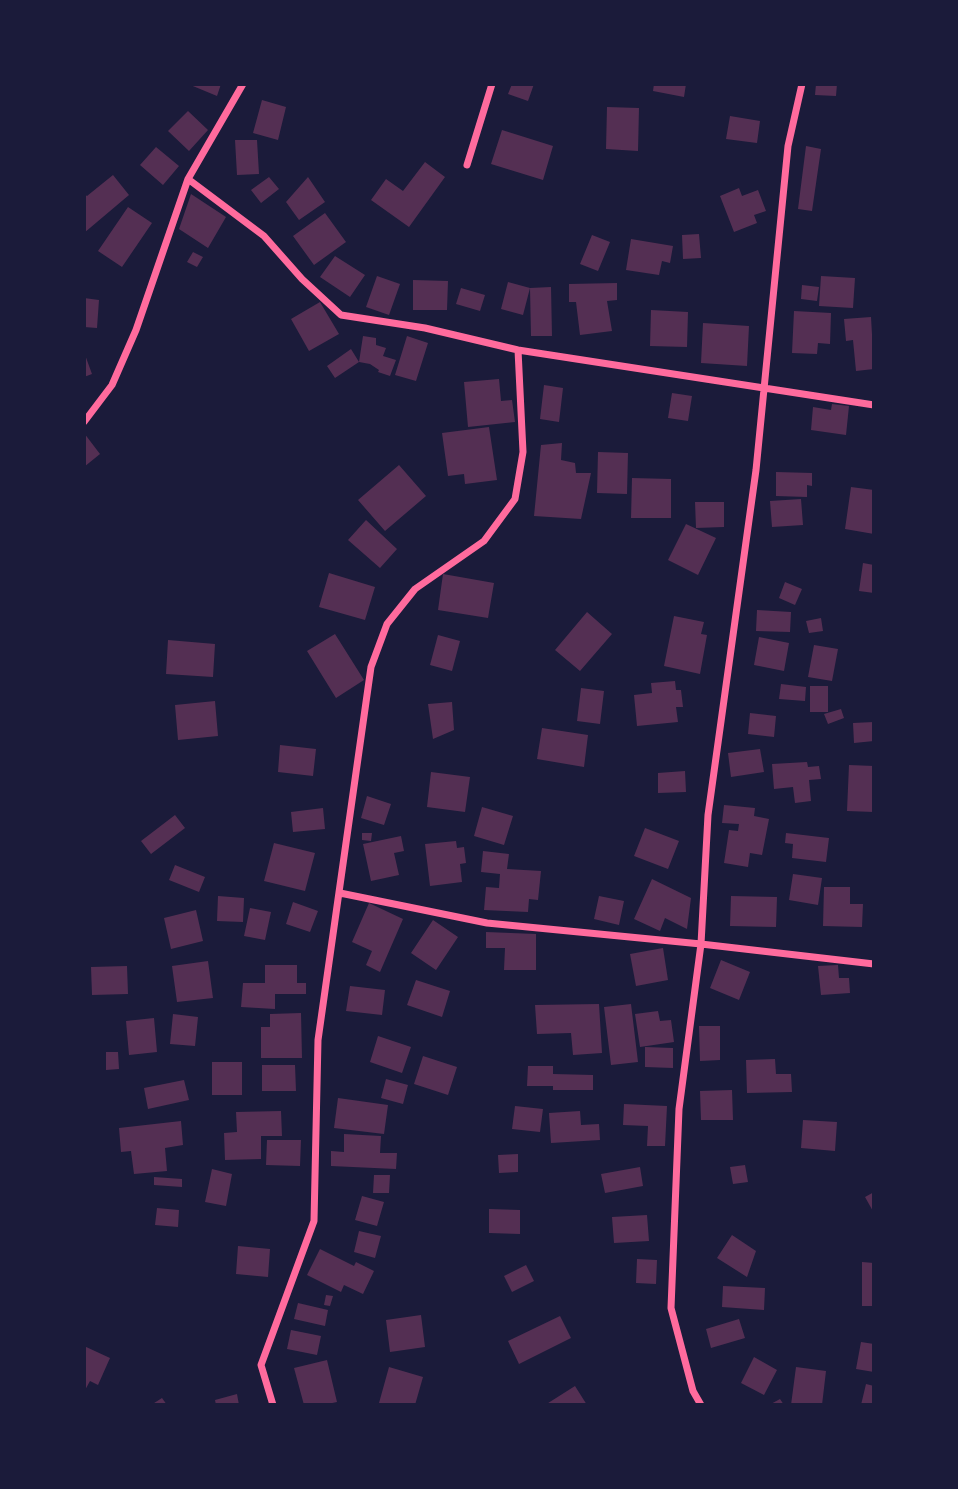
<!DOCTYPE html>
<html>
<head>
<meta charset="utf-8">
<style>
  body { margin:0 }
  #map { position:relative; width:958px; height:1489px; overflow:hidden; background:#1b1b3a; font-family:Cabin,sans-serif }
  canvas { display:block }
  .frame { position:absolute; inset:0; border:86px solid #1b1b3a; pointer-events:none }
</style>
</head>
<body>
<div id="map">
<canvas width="958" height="1489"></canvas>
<div class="frame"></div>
</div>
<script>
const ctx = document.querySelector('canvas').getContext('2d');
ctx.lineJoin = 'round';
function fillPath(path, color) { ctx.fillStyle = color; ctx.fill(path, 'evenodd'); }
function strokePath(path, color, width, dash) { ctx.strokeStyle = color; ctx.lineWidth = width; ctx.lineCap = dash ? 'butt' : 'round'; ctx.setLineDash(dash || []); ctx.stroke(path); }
fillPath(new Path2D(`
  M188,84H221L217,96Z
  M512,84H534L528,101L508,94Z
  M654,84H686L684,97L653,91Z
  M816,84H837L836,96L815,95Z
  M262,100L286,107L278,140L253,133Z
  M607,107L639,108L638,151L606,149Z
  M188,111L208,130L189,151L168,131Z
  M730,116L760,121L757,143L726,139Z
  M502,130L553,146L543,180L491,164Z
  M235,140H257L259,174L237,175Z
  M806,146L821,149L812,211L798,209Z
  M156,147L179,166L163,185L140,165Z
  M425,162L445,177L409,227L371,200L386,179L403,191Z
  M113,175L129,195L84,233V194L87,196Z
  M269,177L279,189L261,203L251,190Z
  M308,177L325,202L299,220L286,202Z
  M739,188L742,196L758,190L766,211L754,215L757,223L734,232L720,196Z
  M191,194L226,217L208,248L179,229Z
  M128,207L152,223L122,267L98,251Z
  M325,213L346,242L314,265L293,236Z
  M699,234L701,258L683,259L682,235Z
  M592,235L610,242L598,271L580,264Z
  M631,239L673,246L670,263L662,261L659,275L626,270Z
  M193,252L203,257L197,267L187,262Z
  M335,256L365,275L350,297L320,277Z
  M377,276L400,284L389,315L366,307Z
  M821,276L855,278L853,308L819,306Z
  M413,280L448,281L447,310H413Z
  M508,282L530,288L523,315L501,309Z
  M617,283V300L607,301L612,331L580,335L576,302H569V284Z
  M802,285L819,287L817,301L801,299Z
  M551,287L552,336H531L530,288Z
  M461,288L485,295L480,311L456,304Z
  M84,298L99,300L97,328L84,327Z
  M320,302L339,334L309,351L291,319Z
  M651,310L688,312L687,347L650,346Z
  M794,311L831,313L830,344L818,343L817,354L792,353Z
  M871,317L874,369L856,371L853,340L846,341L844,319Z
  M703,323L749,326L747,366L701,363Z
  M363,336L376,338V345L386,348L383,356L396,360L390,376L378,372L379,370L370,364L359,362L335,378L327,366L351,349L359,362Z
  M407,336L428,343L416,381L395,375Z
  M84,352L92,374L84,377Z
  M499,379L501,401L512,400L515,422L468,427L464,382Z
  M544,385L563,388L559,422L540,419Z
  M672,393L692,396L688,421L668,418Z
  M832,404L849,406L846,435L811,430L813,407L831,410Z
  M489,427L497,480L465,484L464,474L448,476L442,433Z
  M84,433L100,454L84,467Z
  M562,443L561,460L575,463L576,473H591L581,519L534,516L541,445Z
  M598,452L628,453L627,494L597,493Z
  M399,465L426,496L385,531L358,500Z
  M776,472L812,473V486L807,485V497L776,496Z
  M632,478L671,479V518H631Z
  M851,487L874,490V534L845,529Z
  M801,499L803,525L772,527L770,501Z
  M695,502H724V527L696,528Z
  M366,520L397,549L380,568L348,540Z
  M686,524L716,538L698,575L668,560Z
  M863,563L874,565V593L859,591Z
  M329,573L375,587L365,620L319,607Z
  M443,574L494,583L488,618L438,610Z
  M785,582L802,589L795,605L779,598Z
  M757,610L791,612L790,632L756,631Z
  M587,612L612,634L580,671L555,650Z
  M674,616L704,622L701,634L707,635L700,674L664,666Z
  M821,618L823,631L809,633L806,621Z
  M335,634L364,680L336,698L307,651Z
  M438,635L460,641L452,671L430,665Z
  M759,637L789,643L784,671L754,665Z
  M168,640L215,644L213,677L166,674Z
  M814,645L838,649L832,681L808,677Z
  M675,681L676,690H681L683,707H676L678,722L637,726L634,695L652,693L651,683Z
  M781,684L806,687L805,701L779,699Z
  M810,686H828V712H810Z
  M581,688L604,691L600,724L577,721Z
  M215,701L218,736L178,740L175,705Z
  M452,702L454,730L433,739L428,704Z
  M841,709L844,718L828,724L824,714Z
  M750,713L776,716L774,737L748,734Z
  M874,722V741L854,743L853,723Z
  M542,728L588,735L584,767L537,759Z
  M280,745L316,749L313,776L278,772Z
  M760,749L764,772L731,777L728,753Z
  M807,762L808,767L819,766L821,779L809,780L811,801L795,803L793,787L774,789L772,764Z
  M849,765L874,766V812L847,811Z
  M685,771L686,792L658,793V773Z
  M431,772L470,777L465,812L427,807Z
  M367,796L391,804L384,825L361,818Z
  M724,805L755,808L754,816L769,819L762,855L750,853L748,867L724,863L729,830L738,831L739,824L722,823Z
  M482,807L513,816L504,845L474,836Z
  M323,808L325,829L293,832L291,812Z
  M175,815L185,828L151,854L141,841Z
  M645,828L679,841L668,869L634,856Z
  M362,833H372L371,841L362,840Z
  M786,833L829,838L826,862L792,858L793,844L785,843Z
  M401,836L404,851L394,853L399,875L371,881L363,844Z
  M456,841L457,848L464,847L466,863L460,864L462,882L430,886L425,844Z
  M274,843L315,853L305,891L264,881Z
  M483,851L509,854L507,869L541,871L538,900L529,899L528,912L484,910L486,887L499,888L500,874L481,872Z
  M175,865L205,877L199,892L169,880Z
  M793,874L822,878L818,905L789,900Z
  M652,879L691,898L687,929L665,918L660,931L634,919Z
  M824,887H850V904H863L862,927L823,926Z
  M218,896L244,898L243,922L217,921Z
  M599,896L624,901L619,925L594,919Z
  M731,896L777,897L776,927L730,926Z
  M293,902L318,911L310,932L286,924Z
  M369,903L403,919L380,972L366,965L372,951L352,942Z
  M250,908L271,912L265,940L244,936Z
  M196,910L203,941L171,949L164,918Z
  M433,920L458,937L436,970L411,953Z
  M486,932L536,934V970H504L505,948H486Z
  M663,948L668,980L636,986L630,954Z
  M721,960L750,972L739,1000L710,988Z
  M208,961L213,998L177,1002L172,966Z
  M265,965H297V983H306V994H275V1009L241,1007L243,983H265Z
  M838,965L839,978H849L850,993L821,995L818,966Z
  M127,966L128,994L92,995L91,967Z
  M416,980L450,991L442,1017L407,1005Z
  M350,986L385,990L382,1015L346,1011Z
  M599,1004L602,1053L573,1055L571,1033L537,1034L535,1005Z
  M631,1004L638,1062L611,1065L604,1007Z
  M658,1011L660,1021L671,1020L674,1042L640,1047L635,1014Z
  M301,1013L302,1058H261V1027H270V1014Z
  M173,1014L198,1017L195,1046L170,1044Z
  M154,1018L157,1052L129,1055L126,1021Z
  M699,1026H720V1060L700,1061Z
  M378,1036L411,1047L402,1073L370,1062Z
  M645,1047L673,1048V1068L645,1067Z
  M106,1052H118L119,1069L106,1070Z
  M423,1056L457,1067L448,1095L414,1084Z
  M775,1059L776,1074H791L792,1092L747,1093L746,1060Z
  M212,1062H242V1095H212Z
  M262,1065H295L296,1091H262Z
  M528,1066H553V1074L593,1075V1090H553V1086H527Z
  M386,1079L408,1085L403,1104L381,1098Z
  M184,1080L189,1100L148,1109L144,1088Z
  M732,1090L733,1120H701L700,1091Z
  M338,1098L388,1105L384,1134L334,1128Z
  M624,1104L667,1106L665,1146H647L648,1126L623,1125Z
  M515,1106L543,1109L540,1132L512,1129Z
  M281,1111L282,1136H261V1159L225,1160L224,1133L237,1132L236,1112Z
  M580,1111L581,1125L599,1124L600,1140L551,1143L549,1113Z
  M803,1120L837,1122L835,1151L801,1148Z
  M181,1121L183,1145L165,1148L167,1171L134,1174L131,1151L121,1152L119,1128Z
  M344,1134L381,1136L380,1153H397L396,1169L331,1166V1151L344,1152Z
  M267,1140H301L300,1166L266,1165Z
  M518,1154V1172L499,1173L498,1155Z
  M745,1165L748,1182L733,1184L730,1167Z
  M640,1167L643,1186L605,1193L601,1174Z
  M212,1169L232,1174L226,1206L205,1202Z
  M374,1175H390L389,1193H373Z
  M154,1177L182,1179V1187L154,1185Z
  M874,1192V1213L865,1197Z
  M362,1196L384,1202L377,1226L355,1220Z
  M157,1208L179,1210L178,1227L155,1225Z
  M489,1209L520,1210V1234L489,1233Z
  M647,1215L649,1241L614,1243L612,1217Z
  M359,1231L381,1236L375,1258L354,1252Z
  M732,1235L756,1251L747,1277L717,1258Z
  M238,1246L270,1249L268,1277L236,1274Z
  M320,1249L354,1266L356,1262L374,1271L363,1294L344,1285L341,1292L307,1275Z
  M637,1259L657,1260L656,1284L636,1283Z
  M862,1262L874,1263V1306H862Z
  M526,1265L534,1281L512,1292L504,1276Z
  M723,1286L765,1288L764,1310L722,1307Z
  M326,1295L333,1296L330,1306L324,1305Z
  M298,1303L328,1310L325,1326L294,1319Z
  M421,1315L425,1347L390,1352L386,1320Z
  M560,1316L571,1338L519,1364L508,1341Z
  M739,1319L745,1338L711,1348L706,1329Z
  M291,1330L321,1336L317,1355L287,1349Z
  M861,1342L874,1344V1372L856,1369Z
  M84,1346L110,1358L98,1385L90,1381L84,1392Z
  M754,1357L777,1370L764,1395L741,1383Z
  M327,1360L337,1402L323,1405H304L294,1368Z
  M389,1367L423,1377L415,1405L379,1403Z
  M796,1367L826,1371L822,1405H791Z
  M866,1384L874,1386V1405H861Z
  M575,1386L587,1405H545Z
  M237,1394L239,1405H216L215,1400Z
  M162,1398L167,1405H151Z
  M780,1399L784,1405H769Z`), '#542f53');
strokePath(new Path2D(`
  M467,165L492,84
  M188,179L264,236L302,279L341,315L425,328L518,350L874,405
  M84,422L112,385L136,330L188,179L243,84
  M340,893L487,923L701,944L874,964
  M273,1405L261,1365L314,1221L318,1040L371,667L387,624L415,589L484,541L515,499L523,452L518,350
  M701,1405L693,1391L671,1308L679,1109L701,944L708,815L756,470L788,146L802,84`), '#ff6b9d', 7);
</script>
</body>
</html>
